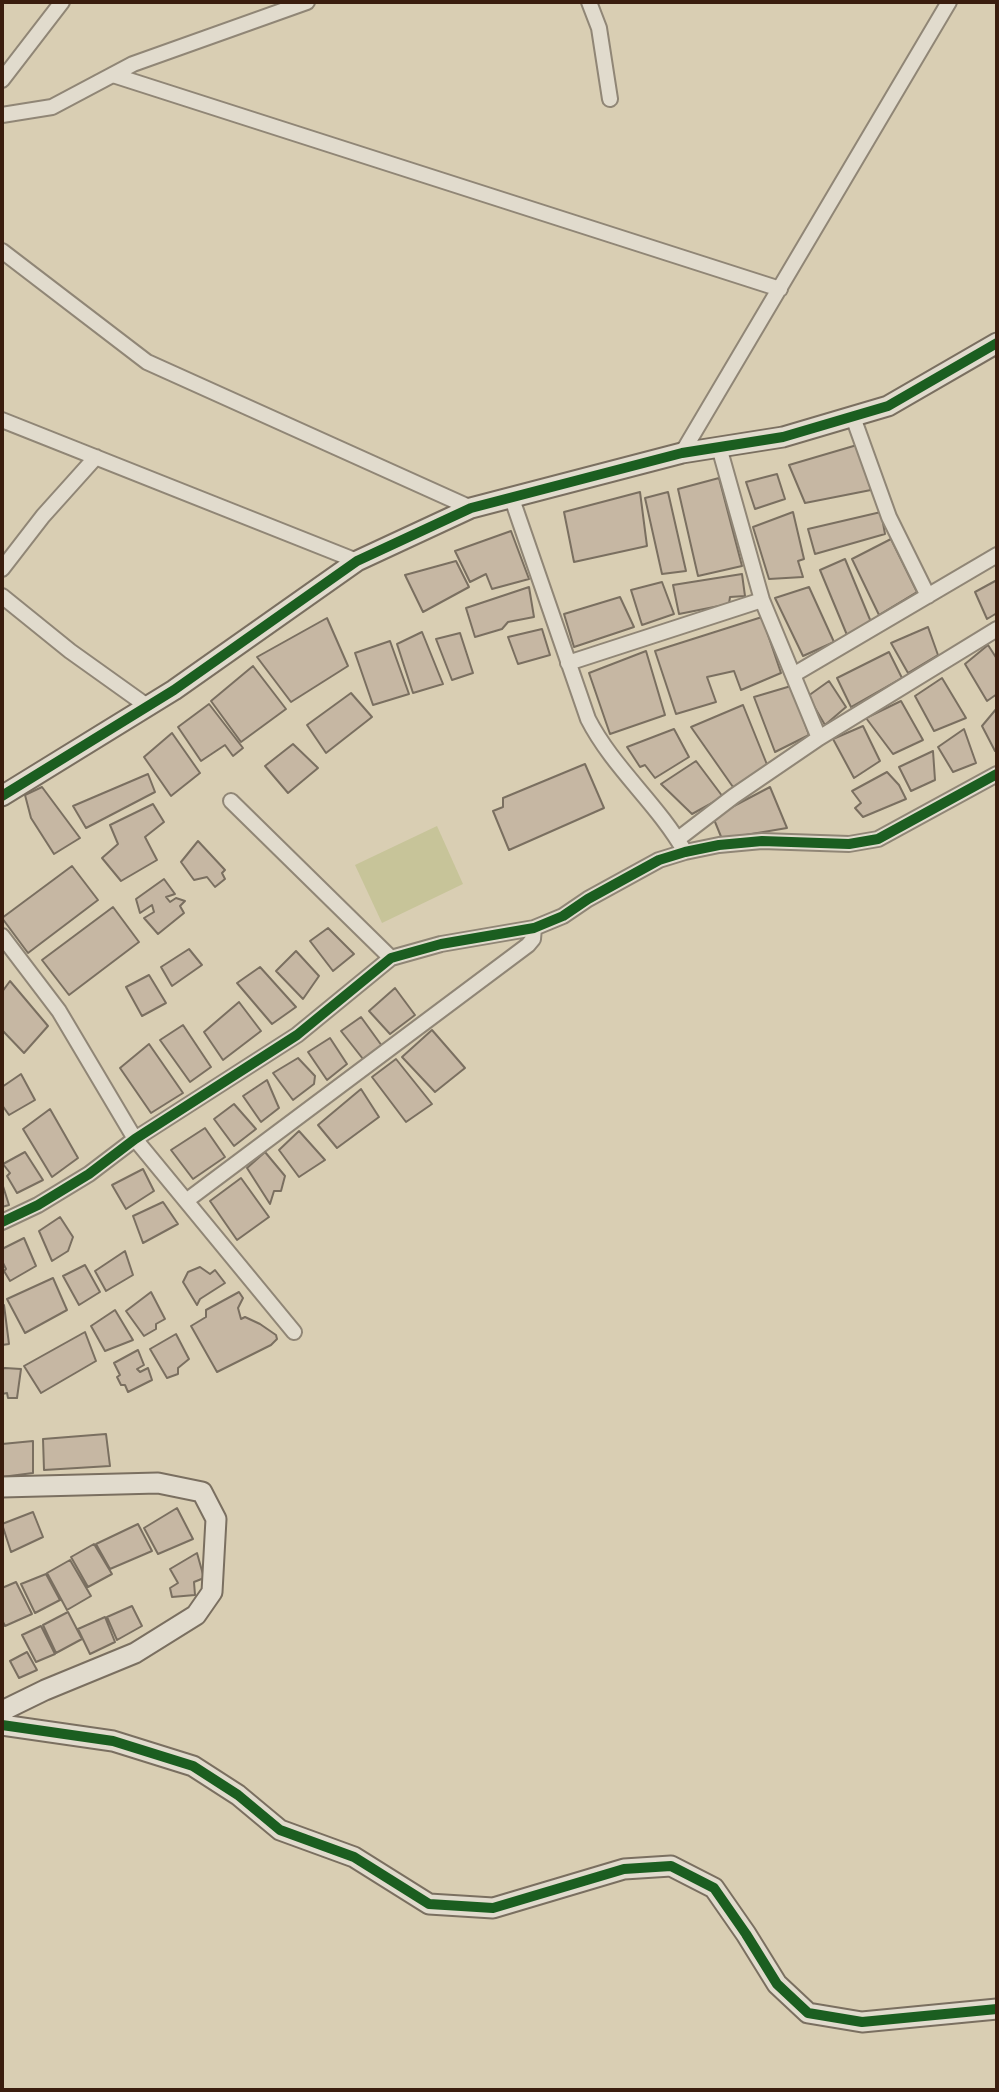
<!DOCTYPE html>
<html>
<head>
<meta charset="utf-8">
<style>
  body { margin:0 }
  #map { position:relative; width:999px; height:2092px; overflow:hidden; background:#d9ceb3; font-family:Vollkorn,serif }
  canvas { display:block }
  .frame { position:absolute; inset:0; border:4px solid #3a1d0e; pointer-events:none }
</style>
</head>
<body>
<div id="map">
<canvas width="999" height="2092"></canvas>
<div class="frame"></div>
</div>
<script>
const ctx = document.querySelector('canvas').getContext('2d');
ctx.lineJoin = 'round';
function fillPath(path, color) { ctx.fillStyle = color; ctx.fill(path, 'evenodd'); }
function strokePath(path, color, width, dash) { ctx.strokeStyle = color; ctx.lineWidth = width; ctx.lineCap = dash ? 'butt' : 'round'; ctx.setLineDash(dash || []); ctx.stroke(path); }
fillPath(new Path2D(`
  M437,826L463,884L382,923L355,865Z`), '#c7c499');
const building = new Path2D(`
  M857,445L871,490L805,503L789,465Z
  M777,474L785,499L755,509L746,482Z
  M719,478L742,566L698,576L678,489Z
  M640,492L647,546L574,562L564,512Z
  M668,492L686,571L662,574L645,498Z
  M793,512L804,559L798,561L803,577L769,579L753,527Z
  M881,512L885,534L815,554L808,529Z
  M511,531L529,579L492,589L486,574L470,582L455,551Z
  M891,539L917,592L879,615L852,559Z
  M845,559L871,622L847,635L820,570Z
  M456,561L469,587L423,612L405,575Z
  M742,574L745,596L730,597L729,604L679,614L673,585Z
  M997,580V613L987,619L975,592Z
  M662,582L674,614L642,625L631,590Z
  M529,587L534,617L508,622L502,629L475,637L466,608Z
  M809,587L834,642L803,656L775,598Z
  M620,597L634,627L574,647L564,614Z
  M762,617L781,673L741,690L734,671L707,677L716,702L676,714L655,651Z
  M327,618L348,666L291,702L257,657Z
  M928,627L938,655L908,673L891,643Z
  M542,629L550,655L518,664L508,637Z
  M422,632L443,684L413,693L397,644Z
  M460,633L473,673L452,680L436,639Z
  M390,641L409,694L373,705L355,653Z
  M988,645L997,659V694L987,701L965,664Z
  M646,651L665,715L610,734L589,673Z
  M889,652L902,678L851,707L837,678Z
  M253,666L286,709L241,742L211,701Z
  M942,678L966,718L934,731L915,696Z
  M829,681L846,707L825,725L808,696Z
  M791,686L809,735L775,752L754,697Z
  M351,693L372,717L326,753L307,725Z
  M901,701L923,740L893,754L866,718Z
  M209,704L243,748L233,756L225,745L201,761L178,727Z
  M743,705L768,767L733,787L691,727Z
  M997,708V750L995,751L982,726Z
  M863,726L880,761L854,778L833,739Z
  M674,729L689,757L655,778L645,765L640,767L627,747Z
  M964,729L976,763L953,772L938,747Z
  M172,733L200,773L171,796L144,757Z
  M293,744L318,768L288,793L265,766Z
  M933,751L935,780L911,791L899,767Z
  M696,761L723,797L692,814L661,784Z
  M585,764L604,808L509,850L493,811L503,807V798Z
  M887,772L899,785L906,799L863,817L855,808L861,803L852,791Z
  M148,774L155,792L86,828L73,806Z
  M42,787L80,838L54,854L31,818L25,795Z
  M770,787L787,828L722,839L713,817Z
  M153,804L164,822L145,837L157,860L121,881L102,858L118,844L110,825Z
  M198,841L225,870L222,873L225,879L215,887L207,877L194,880L181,862Z
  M72,866L98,900L28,953L2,918Z
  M164,879L175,894L166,897L170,902L176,898L185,901L180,906L184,913L158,934L144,918L154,912L152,905L140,913L136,899Z
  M113,907L139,942L69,995L42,960Z
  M328,928L354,954L333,971L310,941Z
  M189,949L202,965L172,986L161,967Z
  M296,951L319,976L303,999L276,971Z
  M260,967L296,1007L272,1024L237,983Z
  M149,975L166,1003L142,1016L126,987Z
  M10,981L48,1026L24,1053L2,1030V992Z
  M395,988L415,1015L390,1034L369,1011Z
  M239,1002L261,1031L223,1060L204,1032Z
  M361,1017L382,1046L363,1059L341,1031Z
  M183,1025L211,1067L190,1082L160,1040Z
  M432,1030L465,1068L435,1092L402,1057Z
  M330,1038L347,1064L327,1080L308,1052Z
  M149,1044L183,1093L151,1113L120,1068Z
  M298,1058L315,1076L314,1084L293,1100L273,1073Z
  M396,1059L432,1104L406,1122L372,1077Z
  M21,1074L35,1100L9,1115L2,1105V1087Z
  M267,1080L279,1108L261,1122L243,1096Z
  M361,1089L379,1117L337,1148L318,1125Z
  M234,1104L256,1129L234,1146L214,1119Z
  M50,1109L78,1158L52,1177L23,1129Z
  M205,1128L225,1157L193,1179L171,1150Z
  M299,1131L325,1160L299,1177L279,1150Z
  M25,1152L43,1180L17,1193L7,1176L10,1173L3,1164Z
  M265,1152L285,1176L281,1191H274L270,1204L247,1168Z
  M143,1169L154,1191L126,1209L112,1185Z
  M241,1178L269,1217L237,1240L210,1201Z
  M2,1183L9,1205L2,1207Z
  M163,1202L178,1224L143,1243L133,1216Z
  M60,1217L73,1237L68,1251L52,1261L39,1231Z
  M24,1238L36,1266L10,1281L4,1271L6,1269L2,1261V1249Z
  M125,1251L133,1275L106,1291L95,1271Z
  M85,1265L100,1292L79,1305L63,1276Z
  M200,1267L210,1274L215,1270L225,1283L200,1299L197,1305L183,1282L188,1272Z
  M53,1278L67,1310L25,1333L7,1299Z
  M151,1292L165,1319L156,1324V1329L144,1336L126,1311Z
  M239,1292L243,1298L238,1308L241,1319L245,1317L260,1324L276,1335L277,1339L271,1345L217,1372L191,1326L206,1317V1310Z
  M2,1305H4L9,1344L2,1345Z
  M115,1310L133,1340L105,1351L91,1326Z
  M85,1332L96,1361L41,1393L24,1366Z
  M176,1334L189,1359L178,1368V1374L167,1378L150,1349Z
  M138,1350L144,1365L137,1369L140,1372L148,1368L152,1380L128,1392L125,1385H121L117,1377L120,1375L114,1363Z
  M5,1368L21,1369L17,1398H8L7,1393L2,1394V1369Z
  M106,1434L110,1466L44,1470L43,1439Z
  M33,1441V1473L2,1477V1444Z
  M177,1508L193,1539L158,1554L144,1528Z
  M33,1512L43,1537L11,1552L2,1524Z
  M138,1524L152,1551L110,1569L96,1544Z
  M94,1544L112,1574L88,1587L71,1557Z
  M197,1553L204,1578L194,1582L195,1595L172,1597L170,1588L178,1583L170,1569Z
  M70,1560L91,1596L67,1610L47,1573Z
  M46,1574L60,1600L35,1613L21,1584Z
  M16,1582L32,1614L5,1626L2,1620V1588Z
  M132,1606L142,1626L117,1640L107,1617Z
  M68,1612L82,1639L56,1653L43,1625Z
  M105,1617L115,1642L90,1654L78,1629Z
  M41,1626L55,1654L36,1662L22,1635Z
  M27,1652L37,1670L19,1678L10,1661Z`);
fillPath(building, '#c6b7a3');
strokePath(building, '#7a6f60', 2);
const street = new Path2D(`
  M589,2L599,28L610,99
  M113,75L780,289
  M2,80L62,2
  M2,115L52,107L133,64L307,2
  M2,251L147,362L471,508
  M853,417L889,517L928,596
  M2,420L357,561
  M719,447L762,600L819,738
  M682,453L949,2
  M511,496L588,719C613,768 658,804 685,852
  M2,569L43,516L96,457
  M2,596L70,651L147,706
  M568,663L762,600
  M793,675L997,555
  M231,801L391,958
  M678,839L734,796L819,738L997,629
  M2,936L59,1011L135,1139L294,1332
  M186,1201L528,945L533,939L534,928
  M2,1222L38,1205L89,1174L135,1139L297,1035L391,958L441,944L534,928L563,916L588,899L659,860L685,852L719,845L762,841L849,844L878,839L997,774`);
const secondary = new Path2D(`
  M2,796L174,690L357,561L471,508L682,453L783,437L888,406L997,343
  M2,1487L158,1483L202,1492L216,1519L212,1592L196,1615L135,1653L45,1690L2,1711
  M2,1725L113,1741L193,1766L238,1795L280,1830L354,1857L429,1904L493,1908L624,1869L671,1866L714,1888L746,1934L777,1984L808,2013L862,2022L997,2009`);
strokePath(street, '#908676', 18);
strokePath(secondary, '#7a6f60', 23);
strokePath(street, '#e1dbcd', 14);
strokePath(secondary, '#e1dbcd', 19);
strokePath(new Path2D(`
  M2,796L174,690L357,561L471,508L682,453L783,437L888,406L997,343
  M2,1222L38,1205L89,1174L135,1139L297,1035L391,958L441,944L534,928L563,916L588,899L659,860L685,852L719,845L762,841L849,844L878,839L997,774
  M2,1725L113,1741L193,1766L238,1795L280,1830L354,1857L429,1904L493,1908L624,1869L671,1866L714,1888L746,1934L777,1984L808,2013L862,2022L997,2009`), '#1b5e20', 10);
</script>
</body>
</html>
